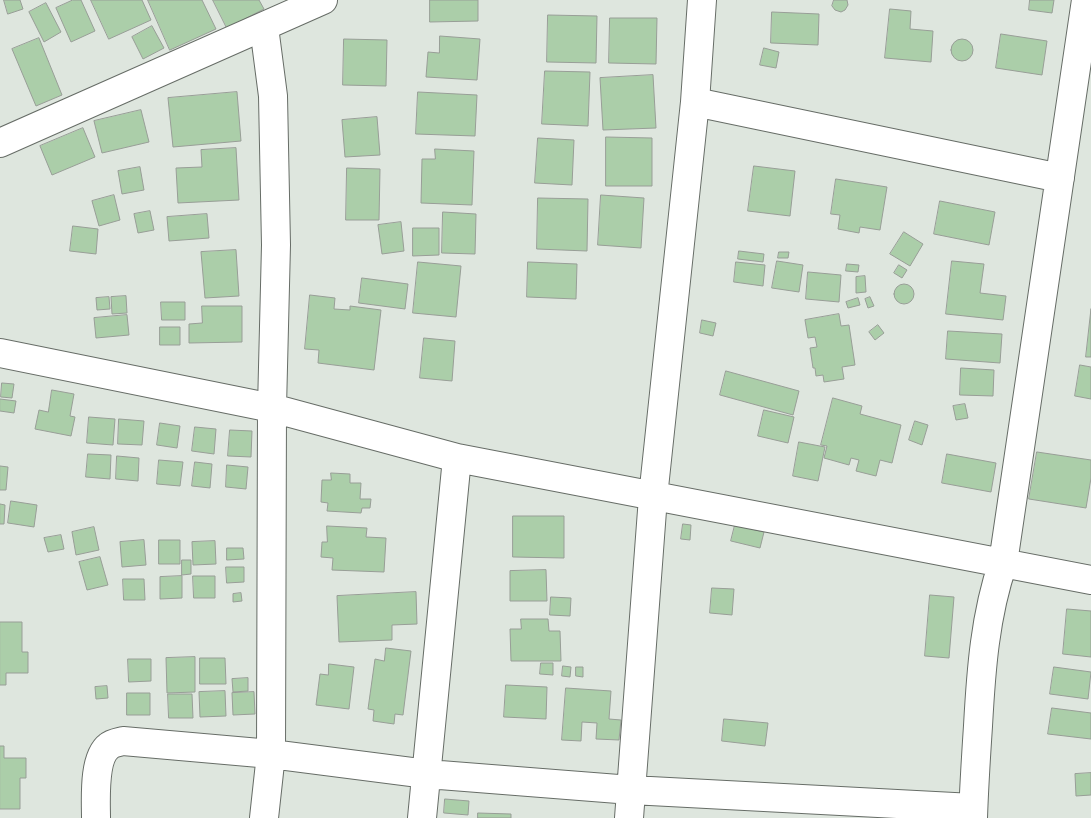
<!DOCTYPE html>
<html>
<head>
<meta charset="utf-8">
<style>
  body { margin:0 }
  canvas { display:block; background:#dee6de }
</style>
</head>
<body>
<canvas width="1091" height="818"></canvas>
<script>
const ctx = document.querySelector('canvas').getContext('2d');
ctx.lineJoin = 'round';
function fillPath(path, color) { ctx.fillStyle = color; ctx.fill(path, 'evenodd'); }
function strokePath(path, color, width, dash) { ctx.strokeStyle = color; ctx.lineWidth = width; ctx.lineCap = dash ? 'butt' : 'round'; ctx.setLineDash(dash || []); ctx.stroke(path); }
const building = new Path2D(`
  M4,0H20L23,9L8,14Z
  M73,0H81L95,31L71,42L56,8Z
  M91,0H142L151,20L109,39Z
  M148,0H202L216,29L170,50Z
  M213,0H259L264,9L227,28Z
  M430,0H478V21L430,22Z
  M834,0H847L848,5L845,10L841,12L835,10L832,6Z
  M1030,0H1054L1052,13L1029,10Z
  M46,3L61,32L44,42L29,12Z
  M890,9L911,11L910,29L933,31L931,62L885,58Z
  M772,12L819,14L818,45L771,43Z
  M548,15L597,16L596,63L547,62Z
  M610,18H657L656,64L609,63Z
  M152,26L164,48L143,59L132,37Z
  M1001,34L1047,41L1042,75L996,68Z
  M440,36L480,39L477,80L426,77L428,52L439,53Z
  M39,38L62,95L36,106L12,49Z
  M951 50a11 11 0 1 1 22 0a11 11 0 1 1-22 0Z
  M344,39L387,40L386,86L343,85Z
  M764,48L779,52L776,68L760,65Z
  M545,71L590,72L588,126L542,124Z
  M653,75L656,128L603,130L600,78Z
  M237,92L241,141L173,147L168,98Z
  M418,92L477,95L475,136L416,134Z
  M141,110L149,142L102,153L94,121Z
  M377,117L380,155L345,157L342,120Z
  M83,128L95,157L52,175L40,146Z
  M606,137L652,138V186H606Z
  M538,138L574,140L572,185L535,183Z
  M236,148L239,200L178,203L176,168L202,167L201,150Z
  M435,149L474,151L472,205L421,203L422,159H435Z
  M754,166L795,171L790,216L748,211Z
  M140,167L144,190L122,194L118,171Z
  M347,168L380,169L379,220H346Z
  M836,179L887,187L880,230L860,227L859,233L838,229L840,215L831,214Z
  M114,195L120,220L99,226L92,201Z
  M601,195L644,198L641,248L598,245Z
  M538,198L588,199L587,251L537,249Z
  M940,201L995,212L989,245L934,234Z
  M150,211L154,230L138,233L134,214Z
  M443,212L476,214L475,254L442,253Z
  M207,214L209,238L169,241L167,217Z
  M401,222L404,251L382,254L378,225Z
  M73,226L98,229L96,254L70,251Z
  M413,228H439V255L413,256Z
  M904,232L923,244L910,266L890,254Z
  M236,250L239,296L205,298L201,252Z
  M739,251L764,254L763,262L738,259Z
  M779,252H789L788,258H778Z
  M777,261L803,265L799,292L772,288Z
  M952,261L984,264L980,293L1006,296L1003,320L946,314Z
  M418,262L461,266L456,317L413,313Z
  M528,262L577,264L576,299L527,297Z
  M736,262L765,265L763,286L734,282Z
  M847,264L859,265L858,272L846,271Z
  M899,265L907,270L902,278L894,273Z
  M808,272L841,275L839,302L806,299Z
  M865,276L866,292L856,293V277Z
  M362,278L408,284L405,309L359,303Z
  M894 294a10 10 0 1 1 20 0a10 10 0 1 1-20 0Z
  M310,295L335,298L334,309L350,310V306L381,310L374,370L318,363L319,350L305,349Z
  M126,296L127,313L112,314L111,297Z
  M109,297L110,309L97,310L96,298Z
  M870,297L874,306L868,308L865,299Z
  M858,298L860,305L848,308L846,302Z
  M161,302H185V320H162Z
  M202,306H242V342L189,343V324L202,323Z
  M1091,309V357H1086Z
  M839,314L841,326L849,325L855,365L842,367L844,379L824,382L823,375L816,376L815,368H813L810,348L817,347L815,337L808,338L805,320Z
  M127,315L129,335L96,338L94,318Z
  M702,320L716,323L713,336L700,333Z
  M878,325L884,333L875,340L869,332Z
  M160,327H180V345H160Z
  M948,331L1002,334L1000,363L946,359Z
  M424,338L455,341L452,381L420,378Z
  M1080,365L1091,367V399L1075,396Z
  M961,368L994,370L993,396L960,395Z
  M726,371L799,391L793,415L720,395Z
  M2,383L14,384L12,398L1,397Z
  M52,390L74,394L70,416L75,417L71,436L35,429L39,410L48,412Z
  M833,398L862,406L860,414L901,425L892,463L880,460L876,476L856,471L859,460L851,458L849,465L824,458L827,446L821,445Z
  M0,399L16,401L14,413L0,411Z
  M965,404L968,418L956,420L953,406Z
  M764,410L794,417L788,443L758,436Z
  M89,417L115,419L113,445L87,443Z
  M119,419L144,421L142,445L118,444Z
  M915,421L928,425L922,445L909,440Z
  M160,423L180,426L177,448L157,445Z
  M195,427L216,429L214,454L192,451Z
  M230,430L252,431L251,457L228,456Z
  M799,442L825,447L818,481L793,476Z
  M1037,452L1091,460V478L1086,508L1029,499Z
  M88,454L111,455L110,479L86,477Z
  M947,454L996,463L991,492L942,483Z
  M117,456L139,458L138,481L116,479Z
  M159,460L183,462L180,486L157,484Z
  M195,462L212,464L210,488L192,486Z
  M227,465L248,467L246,489L226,487Z
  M0,466L8,467L6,490H0Z
  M331,473L350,474V483H361L360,499H371L370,508H362L361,513L327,511L328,503L321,502L322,480H331Z
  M11,501L37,505L34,527L8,523Z
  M0,504L5,505L4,524H0Z
  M513,516H564V558L513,557Z
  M683,524L691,525L690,540L681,539Z
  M735,525L764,532L760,548L731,541Z
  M327,526L367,528L366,537L386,538L384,572L332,570L333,558L321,557L322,542H327Z
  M94,527L99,550L76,555L72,532Z
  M61,535L64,549L48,552L44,538Z
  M144,540L146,565L122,567L120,542Z
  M159,540H180V564H159Z
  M215,541L216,564L193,565L192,542Z
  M227,548H243L244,559L227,560Z
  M100,557L108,585L87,590L79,562Z
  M182,560H191V574L182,575Z
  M226,567H244V582L227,583Z
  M546,570L547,601H510V571Z
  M182,576V598L160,599V577Z
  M193,576H215V598H194Z
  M123,579H144L145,600H124Z
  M712,588L734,589L732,615L710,613Z
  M416,592L417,624L392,625V640L339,642L337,596Z
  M241,593L242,601L233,602V594Z
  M930,595L954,597L949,658L925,656Z
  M551,597L571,598L570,616L550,615Z
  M1067,609L1091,611V657L1063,654Z
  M521,619H548L549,631H560L561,661H511L510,629H521Z
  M0,622H22V652H28V673H6V685H0Z
  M386,648L411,651L403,715L395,714L394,724L373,721L374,710L368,709L375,659L384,661Z
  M195,657V692L167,693L166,658Z
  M200,658H225L226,684H200Z
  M128,659H151V681L129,682Z
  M541,663H553V675L540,674Z
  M329,664L354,667L349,709L316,705L320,674L328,675Z
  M563,666L571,667L570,677L562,676Z
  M576,667H583V677L576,676Z
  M1054,667L1091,672L1088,699L1050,694Z
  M248,678V691L233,692L232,679Z
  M506,685L547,687L546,719L504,717Z
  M107,686L108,698L96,699L95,687Z
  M566,688L611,691L609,719L621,720L619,740L596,739L597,723L582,722L581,741L562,740Z
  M225,691L226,716L200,717L199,692Z
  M254,692L255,714L233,715L232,693Z
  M127,693H150V715H127Z
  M168,694H192L193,718H169Z
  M1052,708L1091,713V739L1048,734Z
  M724,719L768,723L765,746L722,741Z
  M0,746H4V758H26V778H20V809H0Z
  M1091,773V795L1076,796L1075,774Z
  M445,799L469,801L468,815L444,813Z
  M478,813L511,814V818H478Z`);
fillPath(building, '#abcea9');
strokePath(building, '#989e97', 1);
const minor = new Path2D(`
  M695,102L1060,178
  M0,143L323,0
  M0,353L272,408L457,458L1091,580
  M96,818C96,800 93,758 109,746C112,743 119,742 123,741L271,754L427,774L631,790L973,808
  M264,818L271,754L272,408L276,245L273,96L264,27
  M422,818L457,458
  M629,818L653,497L695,102L702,0
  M973,818C974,787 976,756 978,726C981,671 985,615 1003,563L1086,0`);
strokePath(minor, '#676d67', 30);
strokePath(minor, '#fff', 28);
</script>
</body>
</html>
